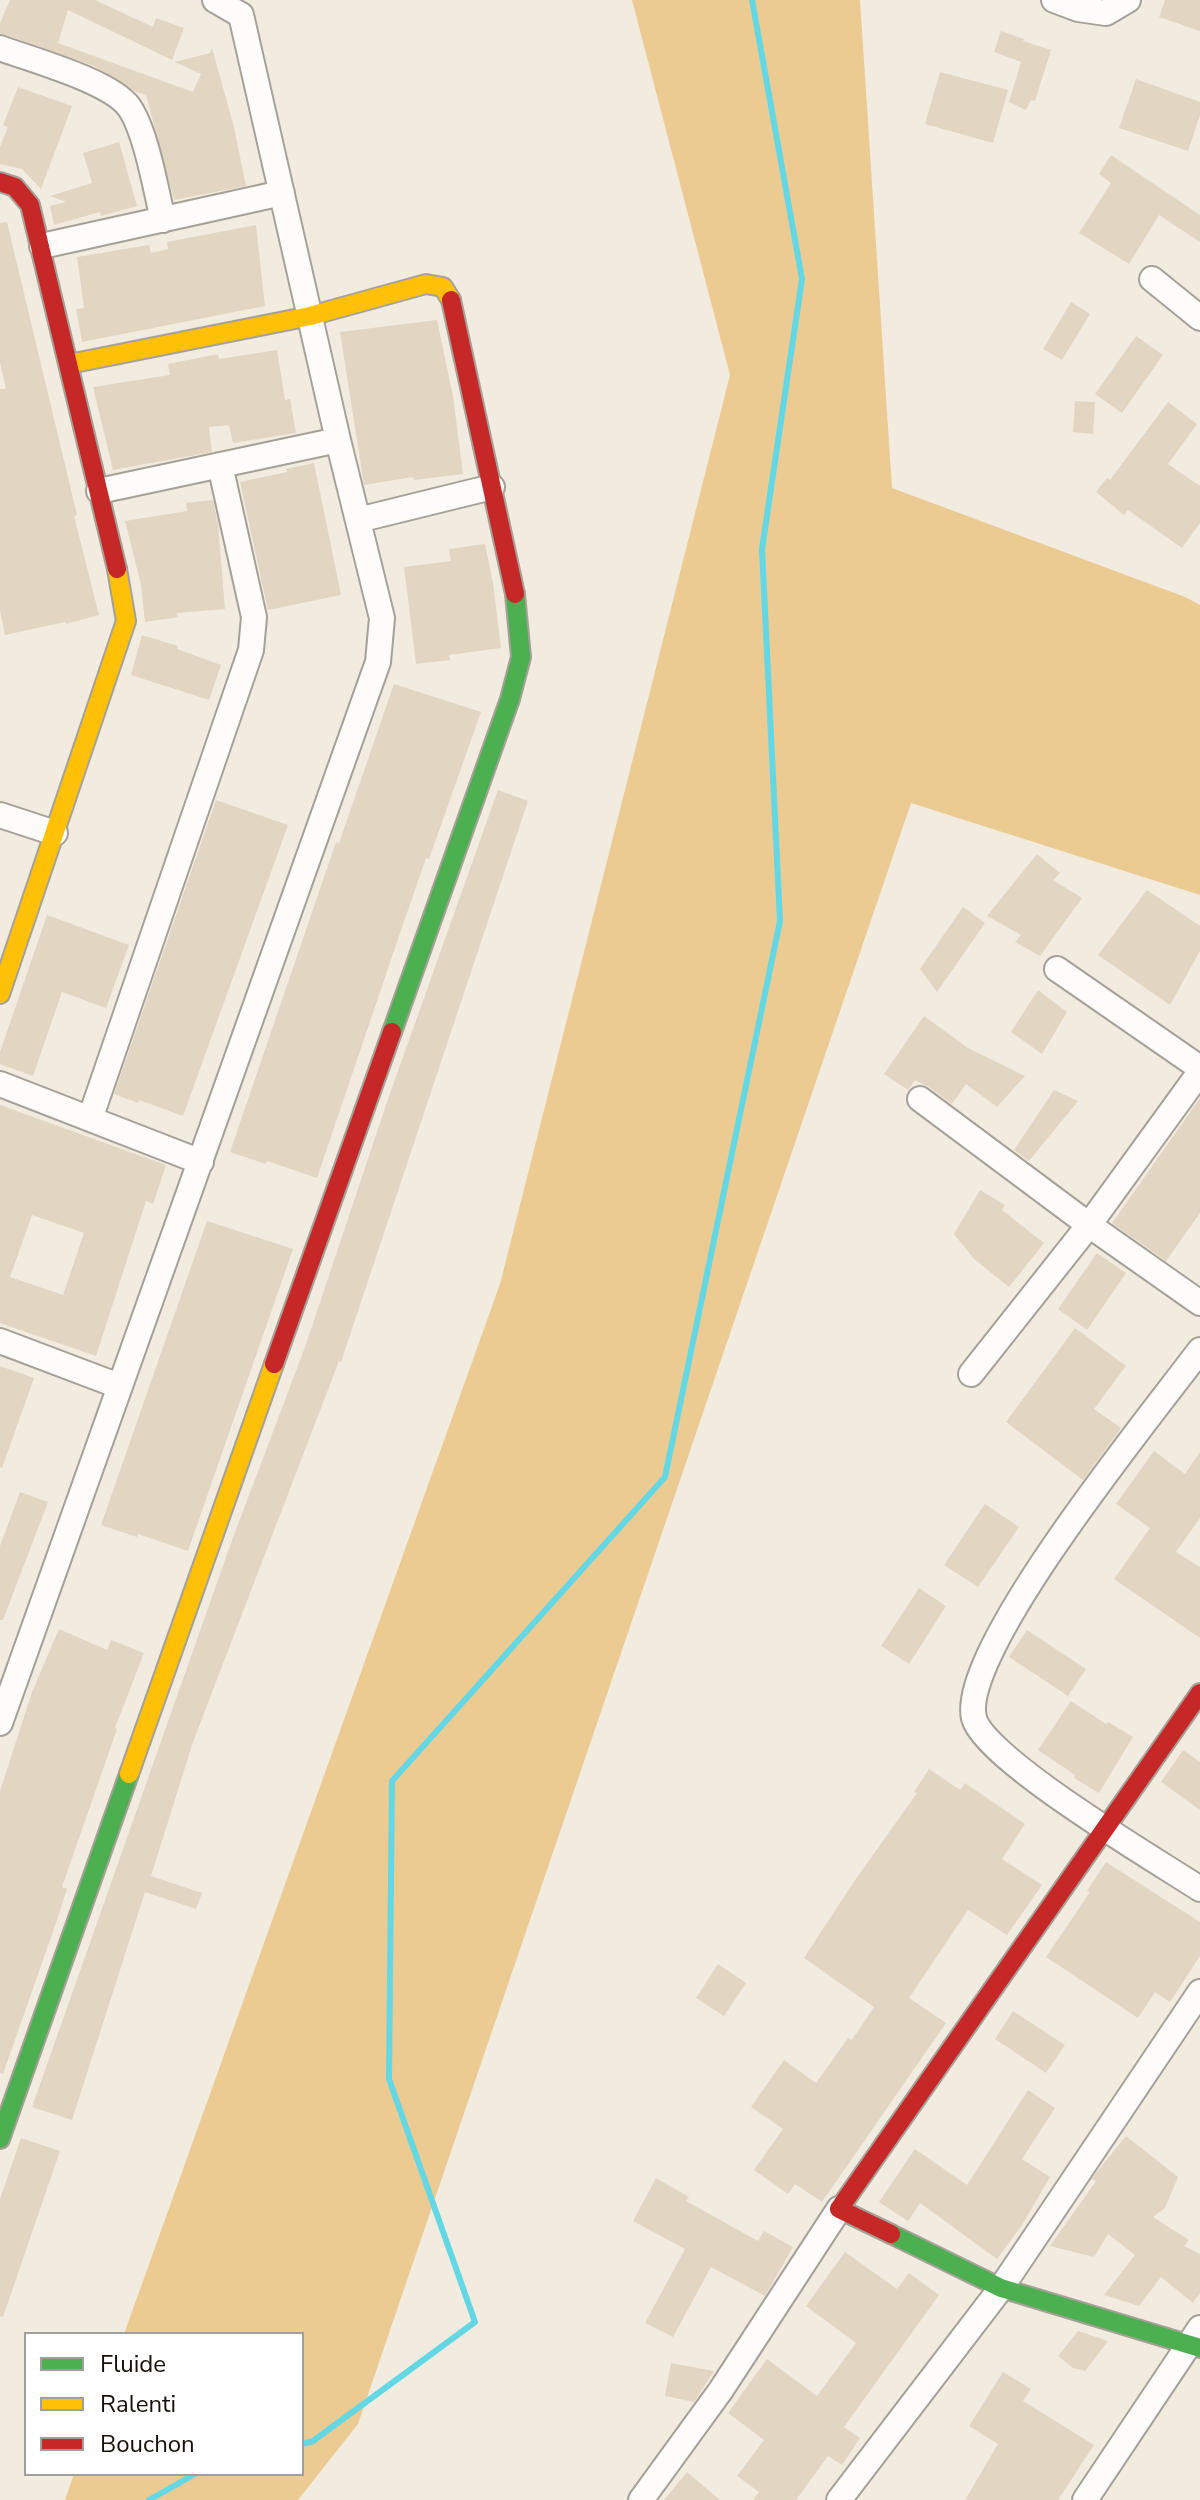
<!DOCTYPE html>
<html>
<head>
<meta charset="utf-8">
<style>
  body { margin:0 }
  #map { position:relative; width:1200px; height:2500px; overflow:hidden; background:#f2ebe0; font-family:"Nunito Sans",sans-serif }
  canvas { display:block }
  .legend { position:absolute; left:24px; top:2332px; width:280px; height:144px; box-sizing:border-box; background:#fff; border:2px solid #a19f9d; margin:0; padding:10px 14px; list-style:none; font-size:24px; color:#151009 }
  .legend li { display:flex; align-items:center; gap:16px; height:40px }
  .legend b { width:40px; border:2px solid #a19f9d }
</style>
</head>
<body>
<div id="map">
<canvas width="1200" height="2500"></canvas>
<ul class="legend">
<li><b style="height:10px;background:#4caf50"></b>Fluide</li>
<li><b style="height:10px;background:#ffc107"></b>Ralenti</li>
<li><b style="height:10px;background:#c62828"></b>Bouchon</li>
</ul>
</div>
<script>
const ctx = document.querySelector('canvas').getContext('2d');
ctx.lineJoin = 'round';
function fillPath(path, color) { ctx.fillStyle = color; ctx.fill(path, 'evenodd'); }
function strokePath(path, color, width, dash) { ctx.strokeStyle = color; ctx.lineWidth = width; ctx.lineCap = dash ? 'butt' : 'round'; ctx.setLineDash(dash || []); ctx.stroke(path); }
fillPath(new Path2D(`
  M632,0H860L892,488L1185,597L1200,605V895L911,803L358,2424L298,2500H65L74,2474H302V2334H124L500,1284L730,375Z`), '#eccb92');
strokePath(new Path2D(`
  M302,2444L313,2441L475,2322L389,2079L392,1781L665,1477L780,921L762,549L802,279L752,0
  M149,2500L195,2474`), '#64d7e4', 6);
fillPath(new Path2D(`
  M10,0H95L153,27L156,18L184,28L172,60L68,10L58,43L193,92L201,74L175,62L210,53L212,48L234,127L246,186L174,200L146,95L134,91L94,66L0,33V23Z
  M1165,0H1200V31L1159,17Z
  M1001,31L1024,39L1023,41L1051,50L1035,101L1031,100L1026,110L1009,102L1021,62L994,52Z
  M940,72L1008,90L993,143L925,124Z
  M1136,79L1200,102V115L1188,151L1119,128Z
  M18,87L72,106L41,189L22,169L0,164V147L8,127L3,125Z
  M119,142L137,206L101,216L100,212L54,225L50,206L66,202L50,196L92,183L83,153Z
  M1111,155L1200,215V242L1159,215L1129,264L1079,233L1111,183L1099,174Z
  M7,222L77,515L74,516L99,615L66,624L65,622L5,635L0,610V389H6L0,362V223Z
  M256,225L265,306L82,342L76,309L84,308L77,257L149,245L151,253L168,249L167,242Z
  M1071,302L1090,314L1062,360L1043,349Z
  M437,320L453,396L463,474L414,480L413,477L364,485L340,332Z
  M1136,336L1163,355L1122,413L1095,394Z
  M277,350L285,400L290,399L296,433L233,443L229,425L209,427L212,452L113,470L93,387L170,375L168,364L218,354L219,359Z
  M1075,401L1095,402L1093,434L1073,432Z
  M1168,402L1197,424L1168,464L1200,486V523L1182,548L1128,510L1124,515L1096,492L1107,478L1110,480Z
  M314,463L341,595L268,610L240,482L287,472L286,469Z
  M213,500L218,524L225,609L177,613L178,617L145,622L141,585L125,521L187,511L186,503Z
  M485,544L493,583L501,648L449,655L450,660L416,664L404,567L451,561L449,549Z
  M142,635L178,646L177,649L221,665L209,700L131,675Z
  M394,684L481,712L429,859L426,858L399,936L317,1178L267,1161L266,1164L230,1152L336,842L339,843Z
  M498,790L528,801L341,1362L339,1361L193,1742L151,1876L202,1893L196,1909L145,1892L72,2120L32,2107L231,1543L305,1347L388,1099Z
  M216,800L288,825L183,1116L139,1100L138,1103L114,1094Z
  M1037,854L1060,873L1053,880L1082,898L1040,956L1015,942L1021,935L987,916Z
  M1147,890L1200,926V951L1170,1005L1098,955Z
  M963,907L985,923L937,992L920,969Z
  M47,915L129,945L106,1008L62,992L33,1076L0,1064V1052Z
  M1038,990L1067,1012L1042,1054L1011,1032Z
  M924,1016L968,1048L1025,1076L997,1107L966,1084L952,1104L929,1087L915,1080L908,1090L884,1074Z
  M1054,1090L1078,1101L1029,1161L1014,1150Z
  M1200,1098V1213L1166,1261L1112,1223Z
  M0,1105L166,1165L153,1204L146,1201L96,1356L0,1323ZM32,1215L84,1233L63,1295L10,1277Z
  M980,1190L1005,1205L1002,1210L1044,1243L1009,1287L974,1259L954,1234Z
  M207,1221L293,1249L188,1551L138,1534L137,1537L101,1525Z
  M1097,1253L1126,1273L1087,1330L1058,1309Z
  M1075,1328L1126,1366L1094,1409L1121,1428L1083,1480L1006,1422Z
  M0,1366L34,1378L2,1468L0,1467Z
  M1154,1451L1185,1474L1200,1452V1518L1176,1552L1200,1567V1638L1114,1579L1150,1528L1116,1504Z
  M20,1492L48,1502L3,1620H0V1546Z
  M985,1504L1019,1527L978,1587L944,1565Z
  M919,1588L946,1606L909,1664L881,1646Z
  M59,1629L107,1650L111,1640L144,1653L115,1728L117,1729L62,1887L67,1889L56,1923L3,2074L0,2073V1791L32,1692Z
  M1027,1630L1086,1669L1068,1696L1009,1657Z
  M1071,1701L1106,1724L1108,1722L1133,1737L1099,1793L1074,1778L1075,1775L1038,1750Z
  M1183,1750L1200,1762V1810L1161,1782Z
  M929,1769L960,1790L965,1783L1025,1824L1002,1859L1042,1885L1007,1935L968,1910L909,1998L946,2023L822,2202L795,2184L788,2194L754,2170L783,2129L751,2107L784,2060L816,2083L848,2038L852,2040L874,2007L804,1958L853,1883L917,1793L914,1792Z
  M1106,1862L1200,1922V1956L1170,2002L1155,1992L1138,2018L1046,1957L1090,1892L1087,1891Z
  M718,1964L746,1983L724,2016L696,1998Z
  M1013,2011L1065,2045L1046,2073L995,2039Z
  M1028,2090L1055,2108L1022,2159L1050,2177L1022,2225L997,2259L920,2203L908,2221L879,2202L915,2149L967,2185Z
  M1126,2136L1178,2177L1165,2208L1153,2217L1189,2240L1184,2246L1200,2254V2293L1193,2303L1161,2277L1139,2306L1104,2295L1135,2255L1108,2234L1094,2257L1050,2246L1096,2181L1092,2179L1096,2173Z
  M21,2138L60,2151L3,2317L0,2316V2199Z
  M656,2178L689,2197L686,2201L758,2241L764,2231L793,2247L765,2296L711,2267L673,2337L645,2323L685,2249L633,2221Z
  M845,2252L897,2289L909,2273L939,2295L844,2427L860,2438L842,2465L828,2456L796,2500H753L759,2492L737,2476L764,2440L728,2413L767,2359L817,2396L856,2343L806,2306Z
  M1078,2331L1108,2341L1085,2371L1073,2368L1058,2356Z
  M671,2363L714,2371L694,2402L665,2396Z
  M1003,2372L1031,2389L1023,2401L1094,2445L1058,2500H965L998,2444L969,2426Z
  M687,2472L720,2500H664Z`), '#e2d6c3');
const street = new Path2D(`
  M1054,0L1078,9L1106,13L1128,0
  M0,48C32,60 110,81 129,107C146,131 156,190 163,220
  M42,246L282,193
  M1152,279L1200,318
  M99,491L338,440
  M358,520L492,487
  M0,815L55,833
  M1057,969L1200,1068
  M0,1084L201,1162
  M920,1099L1089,1225L1200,1303
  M90,1119L251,650L254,617L220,465
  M0,1341L119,1386
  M1200,1350C1154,1412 958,1651 974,1718C984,1759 1159,1862 1200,1889
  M971,1374L1089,1225L1200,1072
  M0,1723L378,662L382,618L338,440L241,15L215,0
  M641,2500L721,2390L839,2209
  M839,2500L1001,2288L1200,1992
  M1085,2500L1200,2328`);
const fast = new Path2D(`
  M392,1032L510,699L521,657L515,594
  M0,2139L129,1774
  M891,2234L1001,2288L1200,2348`);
const slow = new Path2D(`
  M69,364L310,316L426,284L443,287L451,300
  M0,994L126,621L117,569
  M129,1774L274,1364`);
const jam = new Path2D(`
  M0,182L15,187L30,205L117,569
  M451,300L515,594
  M274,1364L392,1032
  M891,2234L839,2209L1200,1693`);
strokePath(street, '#a6a198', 28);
strokePath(fast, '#a6a198', 22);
strokePath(slow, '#a6a198', 22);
strokePath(jam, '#a6a198', 22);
strokePath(street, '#fdfcfa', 24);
strokePath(fast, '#4caf50', 18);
strokePath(slow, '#ffc107', 18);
strokePath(jam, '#c62828', 18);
</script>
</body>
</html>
